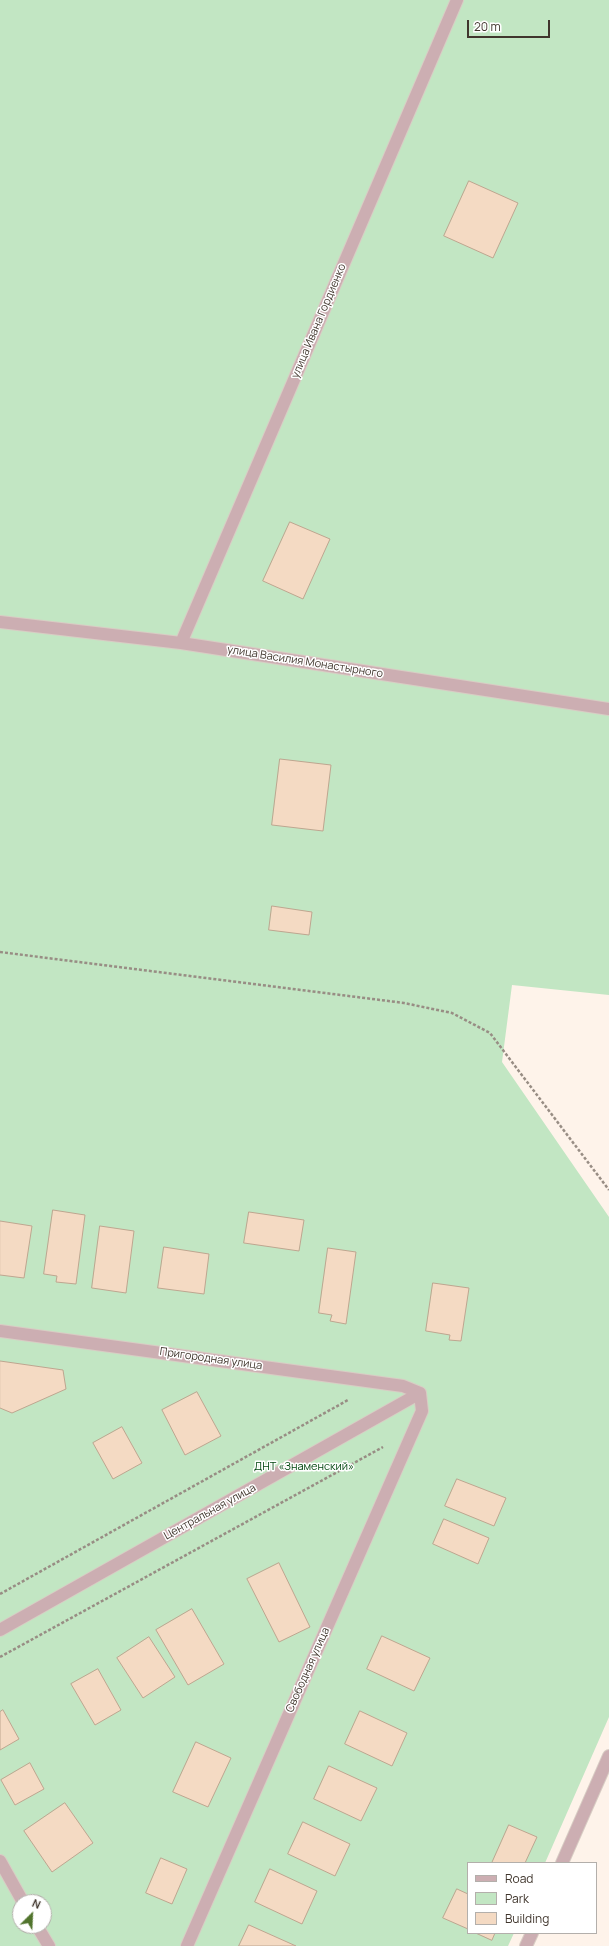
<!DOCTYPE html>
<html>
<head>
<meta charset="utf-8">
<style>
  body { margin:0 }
  #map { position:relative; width:609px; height:1946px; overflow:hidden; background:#fef3ea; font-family:Manrope,sans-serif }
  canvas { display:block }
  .legend { position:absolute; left:467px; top:1862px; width:130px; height:72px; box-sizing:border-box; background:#fff; border:1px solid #b3afab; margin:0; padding:5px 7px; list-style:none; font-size:12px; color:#40362d }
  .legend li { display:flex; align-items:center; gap:8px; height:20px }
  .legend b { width:20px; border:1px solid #b3afab }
  .north { position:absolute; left:12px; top:1894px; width:40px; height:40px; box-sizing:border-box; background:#fff; border:1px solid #b3afab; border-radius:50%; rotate:24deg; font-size:11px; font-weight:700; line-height:16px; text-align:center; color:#40362d }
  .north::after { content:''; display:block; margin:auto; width:14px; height:18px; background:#51742d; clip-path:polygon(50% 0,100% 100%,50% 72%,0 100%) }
  .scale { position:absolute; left:467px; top:20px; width:83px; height:18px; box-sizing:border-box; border:2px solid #40362d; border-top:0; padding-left:5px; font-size:12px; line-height:14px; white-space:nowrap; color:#40362d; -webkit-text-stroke:3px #fff; paint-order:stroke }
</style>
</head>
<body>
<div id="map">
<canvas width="609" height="1946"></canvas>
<ul class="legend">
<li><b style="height:5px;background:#ccaeb2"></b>Road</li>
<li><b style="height:11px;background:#c2e6c3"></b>Park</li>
<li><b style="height:11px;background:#f4dac3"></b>Building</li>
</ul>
<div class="north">N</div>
<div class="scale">20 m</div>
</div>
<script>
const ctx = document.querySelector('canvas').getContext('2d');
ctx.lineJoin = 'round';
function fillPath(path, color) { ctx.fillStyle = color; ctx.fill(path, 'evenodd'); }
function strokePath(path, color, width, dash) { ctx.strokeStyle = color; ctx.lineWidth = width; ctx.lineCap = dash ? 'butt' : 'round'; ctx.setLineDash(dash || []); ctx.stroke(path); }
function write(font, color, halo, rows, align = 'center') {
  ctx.font = font + ' Manrope,sans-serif'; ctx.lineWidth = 3; ctx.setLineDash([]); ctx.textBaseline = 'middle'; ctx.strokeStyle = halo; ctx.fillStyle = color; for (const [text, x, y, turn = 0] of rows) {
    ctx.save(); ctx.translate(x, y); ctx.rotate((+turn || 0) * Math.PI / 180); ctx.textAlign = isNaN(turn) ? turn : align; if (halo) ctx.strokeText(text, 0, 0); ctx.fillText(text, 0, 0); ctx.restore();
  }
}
fillPath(new Path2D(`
  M0,0H609V995L512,985L502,1062L609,1217V1717L545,1863H468V1933H514L508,1946H0ZM20,1902H44V1926H20Z`), '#c2e6c3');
const building = new Path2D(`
  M469,181L518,203L493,258L444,236Z
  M290,522L330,539L303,599L263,581Z
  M280,759L331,765L323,831L272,825Z
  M272,906L312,912L309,935L269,930Z
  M53,1210L85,1215L76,1284L56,1282L57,1276L44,1274Z
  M249,1212L304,1220L299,1251L244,1243Z
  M0,1221L32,1226L24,1278L0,1275Z
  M100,1226L134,1231L126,1293L92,1288Z
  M164,1247L209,1254L204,1294L158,1288Z
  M328,1248L356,1252L346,1324L330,1321L332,1315L319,1313Z
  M433,1283L469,1288L461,1341L449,1340L450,1335L426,1331Z
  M0,1361L63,1370L66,1389L12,1413L0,1408Z
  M197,1392L221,1436L185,1455L162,1410Z
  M122,1427L142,1463L113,1479L93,1443Z
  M457,1479L506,1498L494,1526L445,1506Z
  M444,1519L489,1538L478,1564L433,1544Z
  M279,1563L310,1627L279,1642L247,1579Z
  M192,1609L224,1664L188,1685L156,1630Z
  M382,1636L430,1658L414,1691L367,1669Z
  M149,1637L175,1677L143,1698L117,1658Z
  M98,1669L121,1710L95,1725L71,1684Z
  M3,1710L19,1739L0,1750V1712Z
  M360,1711L407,1733L392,1766L345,1744Z
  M196,1742L231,1758L208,1807L173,1792Z
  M30,1763L44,1789L15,1805L1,1780Z
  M329,1766L377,1788L361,1821L314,1799Z
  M65,1803L93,1843L52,1872L24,1831Z
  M303,1822L350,1844L335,1876L288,1854Z
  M509,1825L537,1837L525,1863H492Z
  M161,1858L187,1869L172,1904L146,1893Z
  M270,1869L317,1891L302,1924L255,1902Z
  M457,1889L468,1894V1929L443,1918Z
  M249,1925L296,1946H239Z
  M476,1933H495L492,1940Z`);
fillPath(building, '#f4dac3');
strokePath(building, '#bea690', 1);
const service = new Path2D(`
  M562,1863L609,1756
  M526,1946L532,1933`);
const minor = new Path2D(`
  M0,622L181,643L609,709
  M181,643L457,0
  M0,1331L403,1386L420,1393
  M0,1630L420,1393
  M0,1861L23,1902
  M37,1926L49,1946
  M187,1946L422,1411L420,1393`);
strokePath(service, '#d8cdc4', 14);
strokePath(minor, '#d8cdc4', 14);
strokePath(new Path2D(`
  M0,952L404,1003L452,1013L490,1033L609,1190
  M0,1594L348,1400
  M0,1657L383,1447`), '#988d84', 2.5, [3, 2]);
strokePath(service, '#ccaeb2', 12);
strokePath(minor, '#ccaeb2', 12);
write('11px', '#40362d', '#fff', [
  ["улица Ивана Гордиенко",319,321,-67],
  ["улица Василия Монастырного",305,662,9],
  ["Пригородная улица",211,1359,8],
  ["Центральная улица",210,1512,-29],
  ["Свободная улица",308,1670,-66]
]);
write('11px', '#00460e', '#fff', [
  ["ДНТ «Знаменский»",304,1467]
]);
</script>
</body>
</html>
